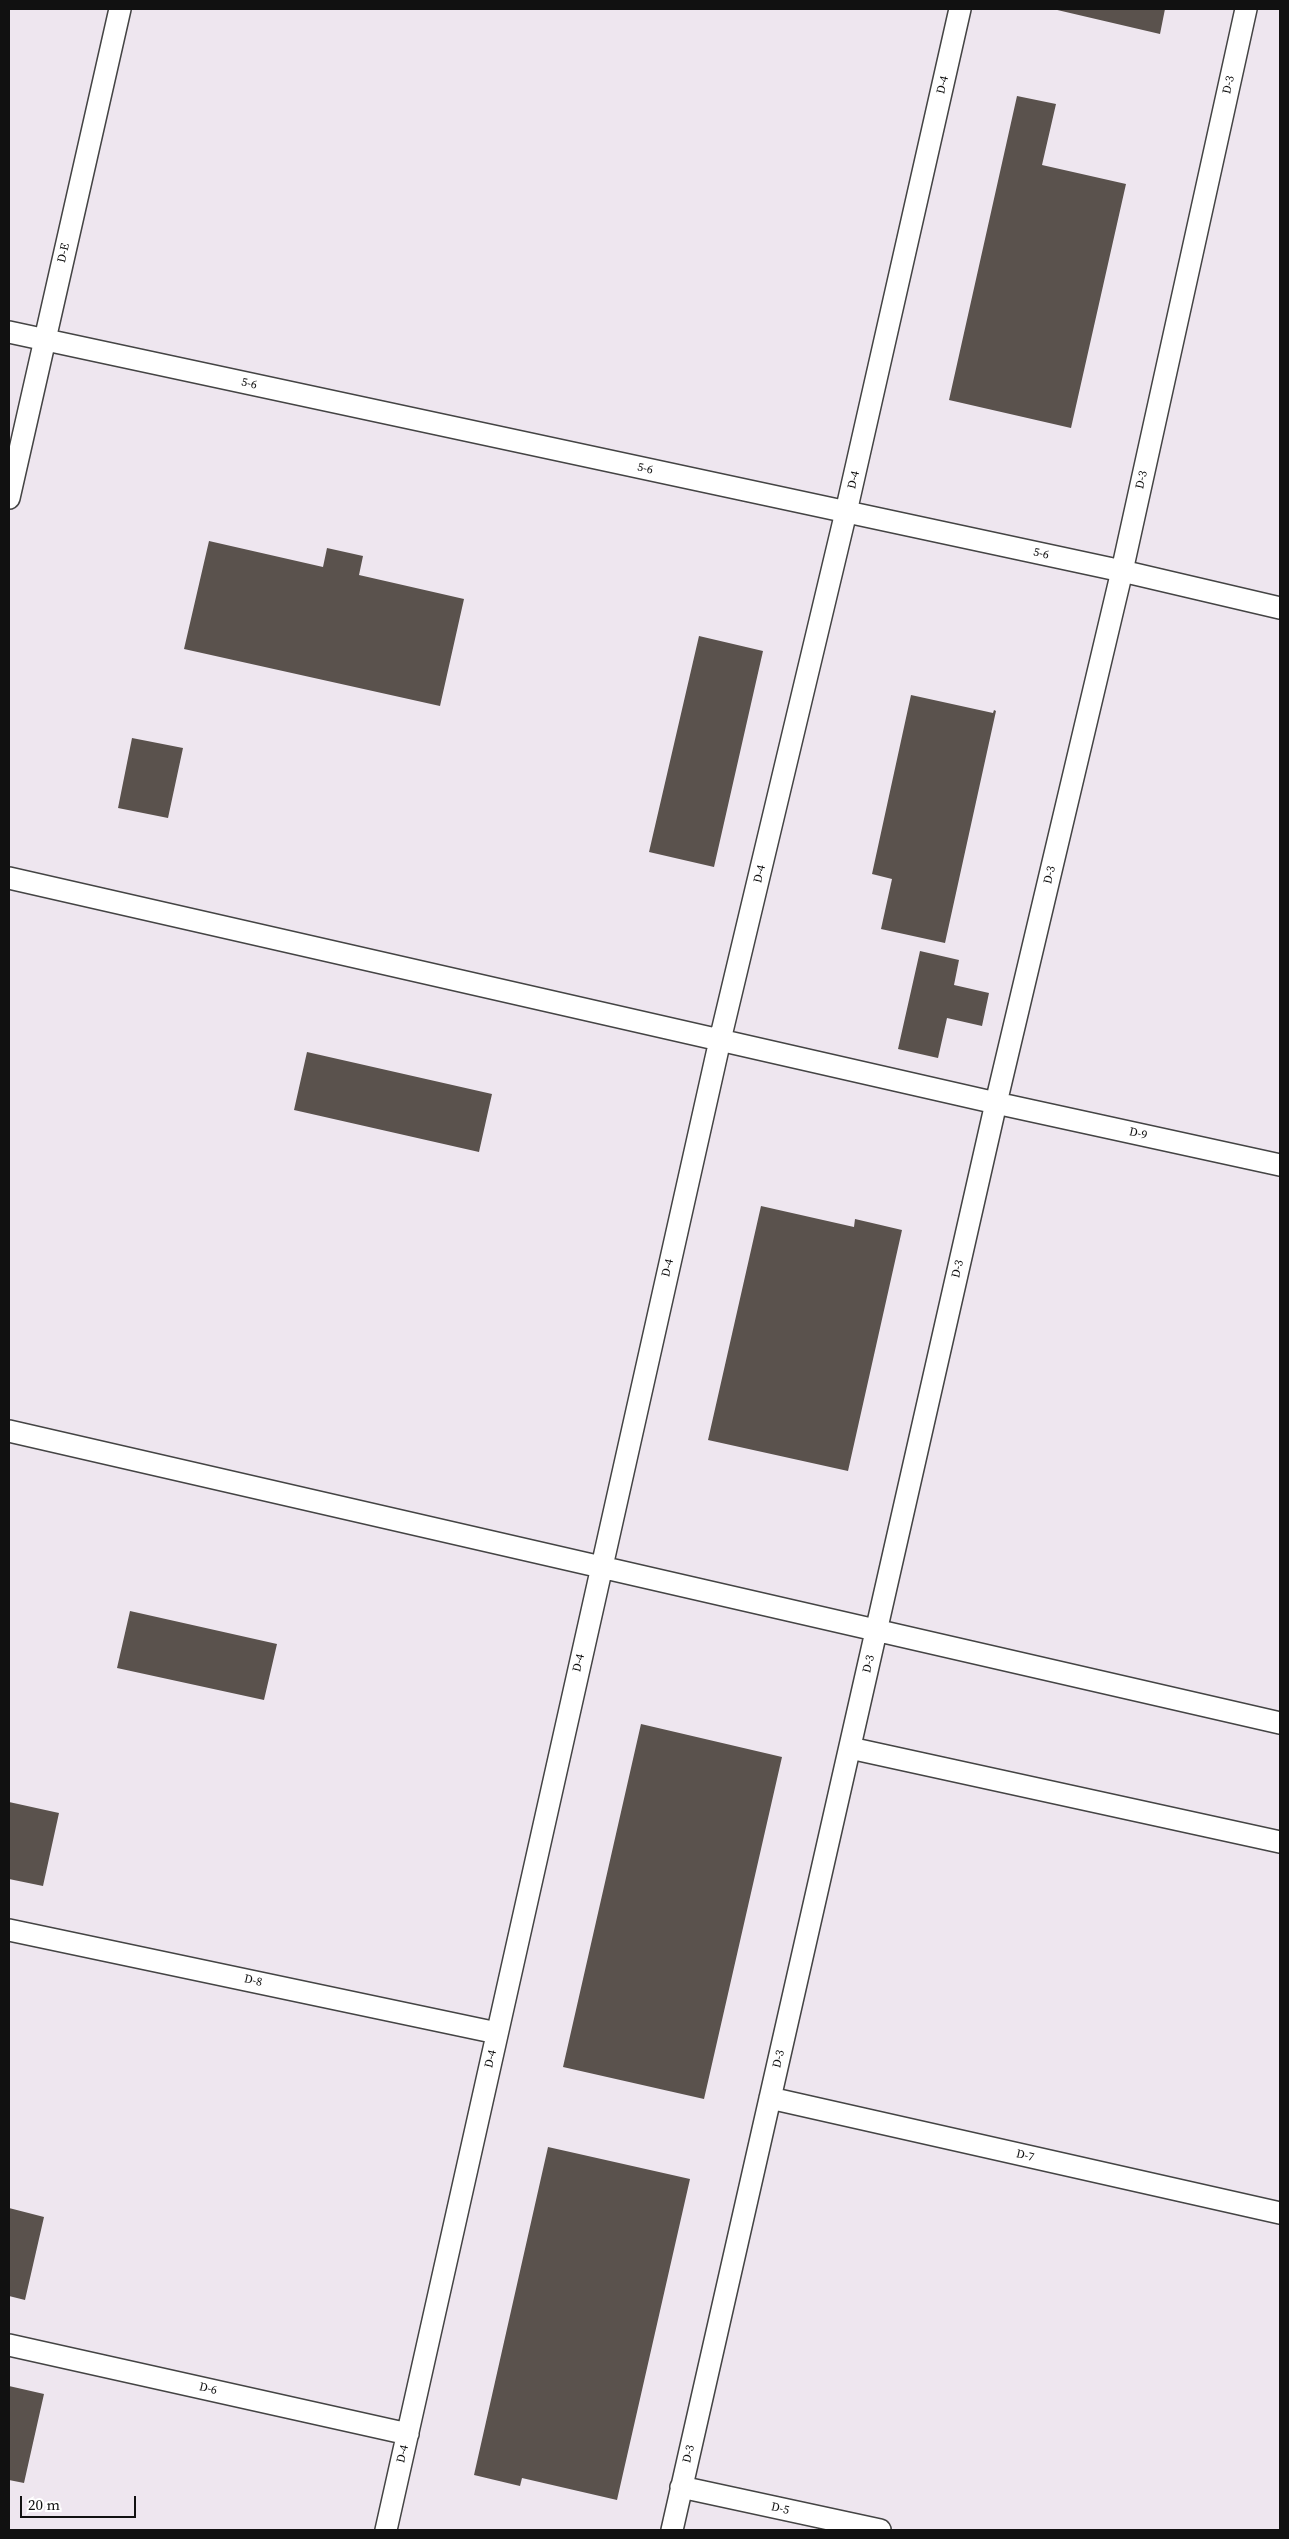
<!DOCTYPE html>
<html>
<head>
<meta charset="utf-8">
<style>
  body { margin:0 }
  #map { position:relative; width:1289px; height:2539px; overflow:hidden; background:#fffdf5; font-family:"Source Serif 4",serif }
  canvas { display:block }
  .frame { position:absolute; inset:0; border:10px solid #111; pointer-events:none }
  .scale { position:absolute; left:20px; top:2496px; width:116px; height:22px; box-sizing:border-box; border:2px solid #111; border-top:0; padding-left:6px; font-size:15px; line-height:18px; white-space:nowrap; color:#111; -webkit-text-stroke:4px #fff; paint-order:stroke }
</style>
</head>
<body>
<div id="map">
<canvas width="1289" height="2539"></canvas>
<div class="frame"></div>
<div class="scale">20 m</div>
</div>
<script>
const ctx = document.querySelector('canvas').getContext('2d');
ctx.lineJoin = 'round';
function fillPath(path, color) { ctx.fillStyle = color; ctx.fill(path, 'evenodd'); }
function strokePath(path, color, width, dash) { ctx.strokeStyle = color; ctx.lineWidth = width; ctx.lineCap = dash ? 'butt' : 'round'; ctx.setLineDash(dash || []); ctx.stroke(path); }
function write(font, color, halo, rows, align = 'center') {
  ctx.font = font + ' "Source Serif 4",serif'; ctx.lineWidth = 5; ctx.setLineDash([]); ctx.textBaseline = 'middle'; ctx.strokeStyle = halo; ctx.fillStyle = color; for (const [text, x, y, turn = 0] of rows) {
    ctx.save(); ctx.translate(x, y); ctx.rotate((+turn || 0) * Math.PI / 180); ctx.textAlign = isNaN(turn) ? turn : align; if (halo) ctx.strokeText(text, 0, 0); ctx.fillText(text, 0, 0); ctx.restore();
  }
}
fillPath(new Path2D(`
  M9,9H1280V2530H9Z`), '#eee6ef');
fillPath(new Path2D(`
  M1053,9H1165L1160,34Z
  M1017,96L1056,104L1042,165L1126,184L1071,428L949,400Z
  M209,541L323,567L327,548L363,556L359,575L464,599L440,706L184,649Z
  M699,636L763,651L714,867L649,852Z
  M911,695L993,713L994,710L996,711L945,943L881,929L892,879L872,874Z
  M132,738L183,748L168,818L118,808Z
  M920,951L959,960L954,985L989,993L982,1026L947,1018L938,1058L898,1049Z
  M307,1052L492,1094L479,1152L294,1110Z
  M761,1206L854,1227L855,1219L902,1230L848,1471L708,1440Z
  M130,1611L277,1644L264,1700L117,1668Z
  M641,1724L782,1757L704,2099L563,2067Z
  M9,1802L59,1813L43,1886L9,1879Z
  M548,2147L690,2179L617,2500L522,2478L520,2486L474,2475Z
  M9,2208L44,2217L25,2300L9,2296Z
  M9,2386L44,2394L24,2483L9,2480Z`), '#5a524d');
const lane = new Path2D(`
  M9,332L1122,571L1280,608
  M9,498L120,9
  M9,878L996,1103L1280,1165
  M9,1431L1280,1723
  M850,1748L1280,1842
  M9,1930L497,2033
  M770,2098L1280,2213
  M9,2345L408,2434
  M681,2487L880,2530
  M386,2530L720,1040L846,512L960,9
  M672,2530L996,1103L1122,571L1246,9`);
strokePath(lane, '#444', 24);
strokePath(lane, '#fff', 21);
write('12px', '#111', '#fff', [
  ["D-4",943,85,-77],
  ["D-3",1229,85,-78],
  ["D-E",64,253,-77],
  ["5-6",249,384,12],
  ["5-6",645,469,12],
  ["D-4",854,480,-77],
  ["D-3",1142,480,-78],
  ["5-6",1041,554,12],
  ["D-4",760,874,-77],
  ["D-3",1050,875,-77],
  ["D-9",1138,1134,12],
  ["D-4",668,1268,-77],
  ["D-3",958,1269,-77],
  ["D-4",579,1663,-77],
  ["D-3",869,1664,-77],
  ["D-8",253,1981,12],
  ["D-4",491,2059,-77],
  ["D-3",779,2059,-77],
  ["D-7",1025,2156,13],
  ["D-6",208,2389,13],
  ["D-4",403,2454,-77],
  ["D-3",689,2454,-77],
  ["D-5",780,2509,12]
]);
</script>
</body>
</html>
